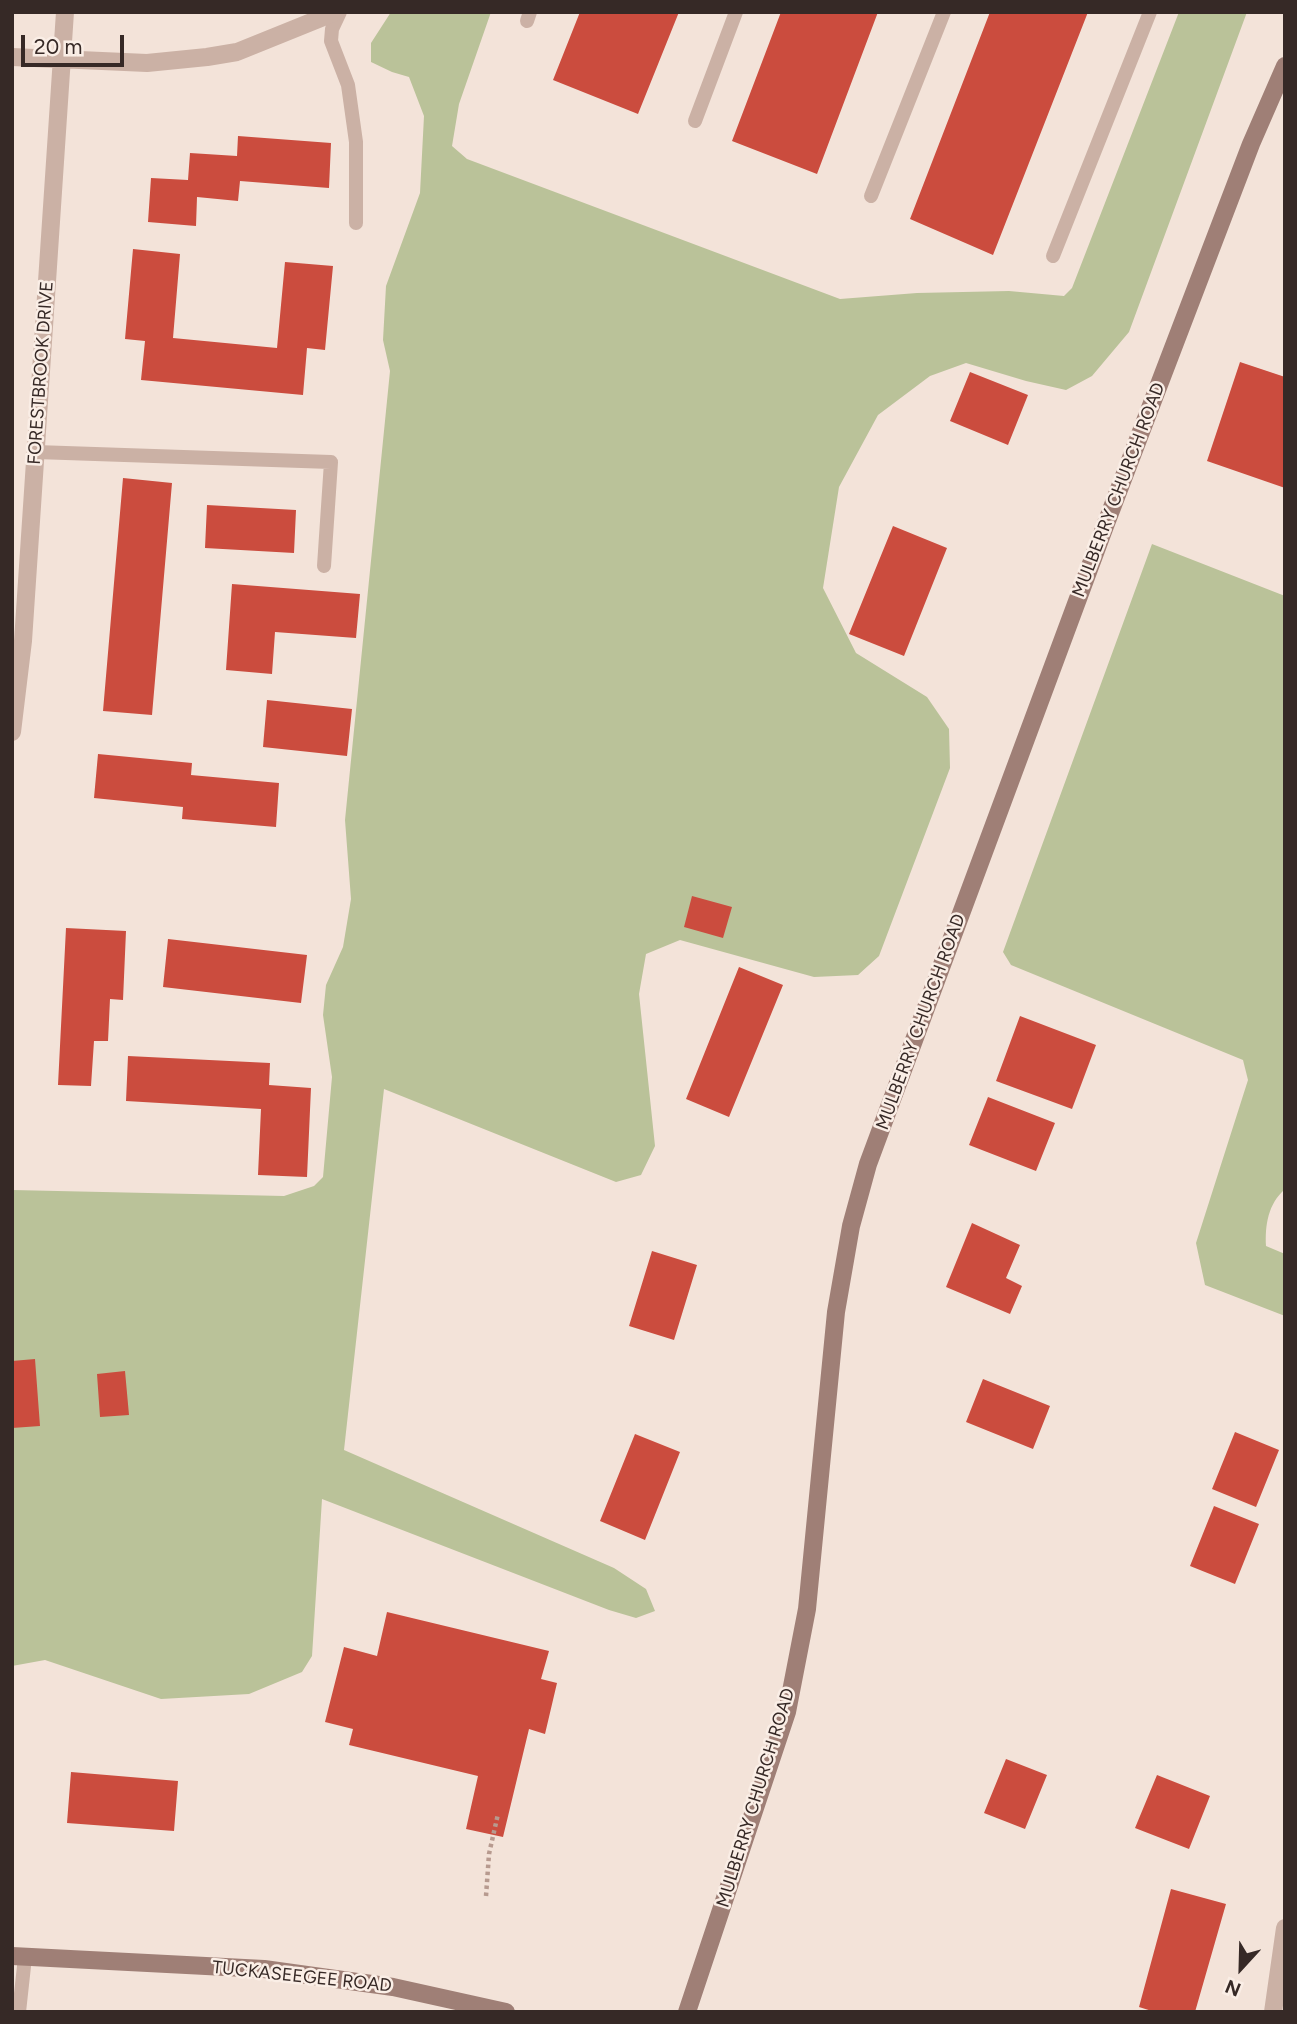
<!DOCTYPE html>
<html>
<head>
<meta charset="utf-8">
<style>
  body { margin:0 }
  #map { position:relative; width:1297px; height:2024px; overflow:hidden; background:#f3e3d9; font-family:Figtree,sans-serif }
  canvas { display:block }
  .frame { position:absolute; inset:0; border:14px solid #362926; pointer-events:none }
  .north { position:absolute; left:1206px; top:1933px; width:70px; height:70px; -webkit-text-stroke:5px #faeee6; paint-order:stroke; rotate:202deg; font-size:19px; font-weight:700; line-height:28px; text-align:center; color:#362926 }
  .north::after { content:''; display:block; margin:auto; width:24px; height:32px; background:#362926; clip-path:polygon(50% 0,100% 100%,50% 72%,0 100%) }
  .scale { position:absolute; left:21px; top:35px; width:103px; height:32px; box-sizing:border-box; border:4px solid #362926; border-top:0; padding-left:9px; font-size:21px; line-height:24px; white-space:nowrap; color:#362926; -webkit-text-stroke:5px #faeee6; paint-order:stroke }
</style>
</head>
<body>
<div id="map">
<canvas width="1297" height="2024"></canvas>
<div class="frame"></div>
<div class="north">N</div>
<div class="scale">20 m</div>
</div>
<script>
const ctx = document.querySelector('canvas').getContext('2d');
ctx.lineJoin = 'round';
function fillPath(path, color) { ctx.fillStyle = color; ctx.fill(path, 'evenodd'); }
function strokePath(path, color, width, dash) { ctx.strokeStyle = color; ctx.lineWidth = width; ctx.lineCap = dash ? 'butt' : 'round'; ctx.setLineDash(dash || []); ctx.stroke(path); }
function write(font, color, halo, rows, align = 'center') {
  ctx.font = font + ' Figtree,sans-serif'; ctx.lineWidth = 5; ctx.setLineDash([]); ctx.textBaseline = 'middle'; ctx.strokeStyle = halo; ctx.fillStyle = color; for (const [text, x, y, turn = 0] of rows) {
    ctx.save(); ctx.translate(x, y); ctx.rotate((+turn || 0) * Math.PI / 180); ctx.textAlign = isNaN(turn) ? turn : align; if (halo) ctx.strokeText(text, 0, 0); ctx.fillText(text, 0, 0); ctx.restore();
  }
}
fillPath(new Path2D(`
  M391,12H491L459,104L452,146L467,159L840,299L917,293L1009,291L1064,296L1072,288L1179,12H1247L1129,332L1092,376L1066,390L1026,381L966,363L930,376L878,415L839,487L823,588L856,653L927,697L949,729L950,768L879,956L858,975L814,977L680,940L646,954L639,994L655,1146L641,1175L616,1182L384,1089L344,1450L614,1568L646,1589L655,1611L636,1618L609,1610L322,1499L312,1656L302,1672L249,1694L161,1699L45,1660L12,1666V1190L284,1196L314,1186L323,1177L332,1077L323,1015L326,985L343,947L351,899L345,820L390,371L383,340L386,286L420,193L424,116L409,77L392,72L371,62V43Z
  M1152,544L1285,596V1189C1268,1204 1265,1225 1266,1246L1285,1254V1316L1205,1285L1196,1243L1248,1080L1243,1060L1011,965L1003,952Z`), '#bac299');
fillPath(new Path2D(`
  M580,12H679L638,114L553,80Z
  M781,12H878L817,174L732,141Z
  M990,12H1088L993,255L910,219Z
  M238,136L331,143L329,188L240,181L238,201L197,197L196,226L148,222L151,178L188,180L190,153L237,156Z
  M133,249L180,254L173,338L277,348L285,262L333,266L325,350L307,348L303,395L141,380L145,341L125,339Z
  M1240,362L1285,377V488L1207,461Z
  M970,372L1028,395L1008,445L950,421Z
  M123,478L172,483L152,715L103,711Z
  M207,505L296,510L294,553L205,548Z
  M893,526L947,548L904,656L849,634Z
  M232,584L360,594L356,638L275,632L272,674L226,670Z
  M267,700L352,709L347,756L263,747Z
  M98,754L192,763L191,775L279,783L276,827L182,819L183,807L94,798Z
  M692,896L732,907L723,938L684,927Z
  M66,928L126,931L123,1000L110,999L108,1041H94L91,1086L58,1085Z
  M168,939L307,955L301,1003L163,987Z
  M739,967L783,985L729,1117L686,1099Z
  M1020,1016L1096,1045L1072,1109L996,1081Z
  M128,1056L270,1063L269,1085L311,1088L307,1177L258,1175L261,1109L126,1101Z
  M988,1097L1055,1123L1036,1171L969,1145Z
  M972,1223L1020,1245L1006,1278L1022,1286L1010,1314L946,1287Z
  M652,1251L697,1265L674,1340L629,1326Z
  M35,1359L40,1426L12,1428V1361Z
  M125,1371L129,1415L100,1417L97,1374Z
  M983,1379L1050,1406L1033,1449L966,1422Z
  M1235,1432L1279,1450L1256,1507L1212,1489Z
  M635,1434L680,1452L645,1540L600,1521Z
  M1214,1506L1259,1524L1235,1584L1190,1566Z
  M387,1612L549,1651L541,1679L557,1683L545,1734L529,1729L503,1837L466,1829L478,1776L349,1745L353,1729L325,1722L344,1647L377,1656Z
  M1006,1759L1047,1775L1025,1829L984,1813Z
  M71,1772L178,1781L174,1831L67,1823Z
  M1157,1775L1210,1796L1189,1849L1135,1828Z
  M1171,1889L1226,1904L1195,2012H1155L1139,2007Z`), '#cb4c3e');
strokePath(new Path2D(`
  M486,1896L489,1854L498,1814`), '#b79a8f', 4.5, [3.5, 3.5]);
strokePath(new Path2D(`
  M340,12L332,29L331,41L348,85L356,142V223
  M527,21L530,12
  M695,121L736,12
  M871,196L944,12
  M1053,256L1150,12
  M36,452L331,462L324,566
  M19,2012L25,1957`), '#cbb1a5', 14);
strokePath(new Path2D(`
  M12,57L147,63L207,57L237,52L336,12
  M12,732L23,641L65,12
  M1273,2012L1285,1928`), '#cbb1a5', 18);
strokePath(new Path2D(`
  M12,1956L264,1969L393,1987L506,2012
  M687,2012L787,1712L807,1609L836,1312L851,1226L868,1164L1105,526L1251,144L1285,66`), '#9f7f76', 18);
write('18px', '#362926', '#faeee6', [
  ["FORESTBROOK DRIVE",41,373,-86],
  ["MULBERRY CHURCH ROAD",1119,490,-69],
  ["MULBERRY CHURCH ROAD",921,1022,-70],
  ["MULBERRY CHURCH ROAD",756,1798,-73],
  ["TUCKASEEGEE ROAD",302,1977,6]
]);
</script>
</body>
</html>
